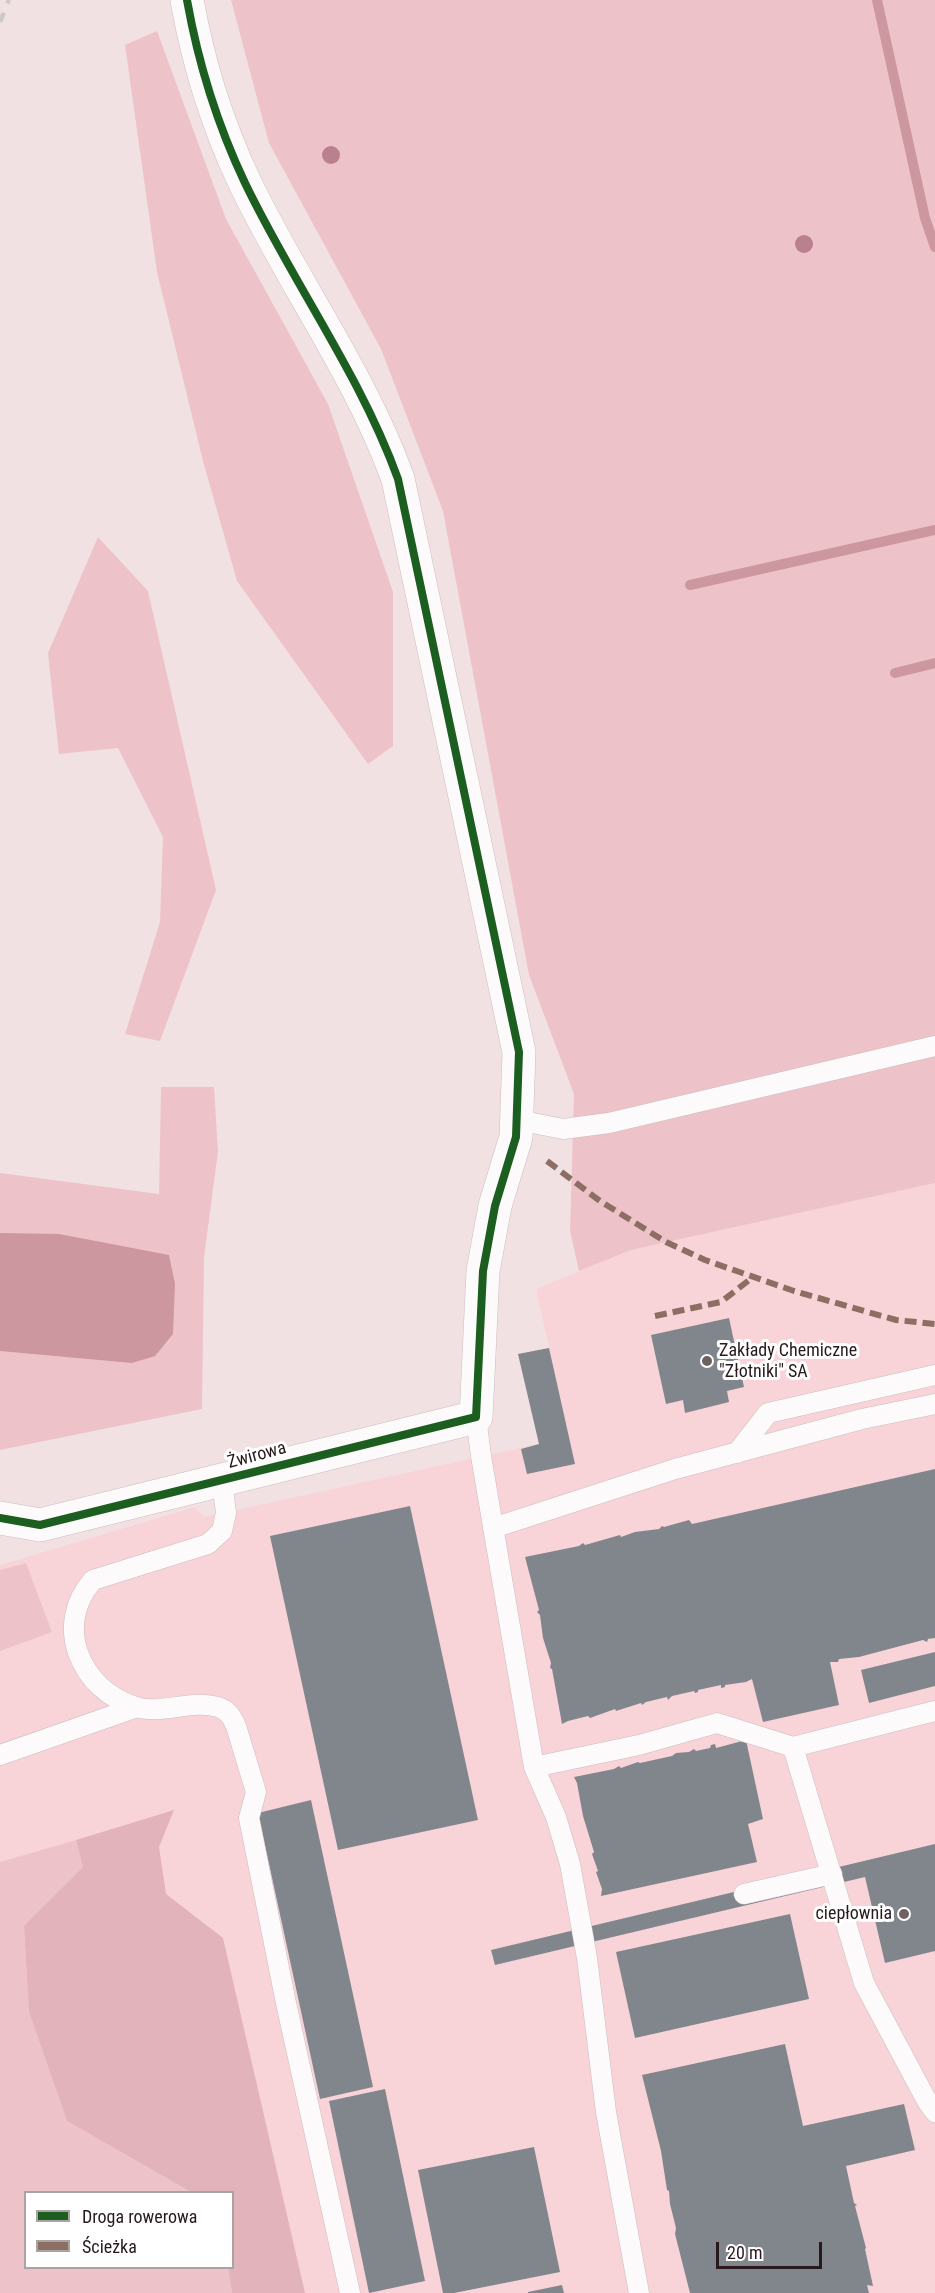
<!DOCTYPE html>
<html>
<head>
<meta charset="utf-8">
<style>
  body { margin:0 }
  #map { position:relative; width:935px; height:2293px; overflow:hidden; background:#f2e1e3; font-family:"Roboto Condensed",sans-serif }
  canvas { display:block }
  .legend { position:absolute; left:24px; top:2191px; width:210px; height:78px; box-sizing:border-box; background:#fff; border:2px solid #a9a3a4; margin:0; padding:8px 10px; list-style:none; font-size:18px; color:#281a1c }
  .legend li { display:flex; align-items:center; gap:12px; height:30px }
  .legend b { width:30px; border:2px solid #a9a3a4 }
  .scale { position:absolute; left:716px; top:2242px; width:106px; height:27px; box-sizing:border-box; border:3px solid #281a1c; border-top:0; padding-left:8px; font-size:18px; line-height:21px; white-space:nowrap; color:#281a1c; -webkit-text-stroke:4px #fff; paint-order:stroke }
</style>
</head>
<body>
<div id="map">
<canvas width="935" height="2293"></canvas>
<ul class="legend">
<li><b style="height:8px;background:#1b5e20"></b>Droga rowerowa</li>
<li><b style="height:8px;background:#8d6e63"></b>Ścieżka</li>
</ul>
<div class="scale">20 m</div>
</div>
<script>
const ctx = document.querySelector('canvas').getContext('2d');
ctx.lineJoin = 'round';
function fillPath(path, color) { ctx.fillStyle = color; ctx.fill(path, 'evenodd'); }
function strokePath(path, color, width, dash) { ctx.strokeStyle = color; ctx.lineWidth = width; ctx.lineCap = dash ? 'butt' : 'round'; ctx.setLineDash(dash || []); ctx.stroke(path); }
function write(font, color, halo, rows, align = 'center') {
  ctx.font = font + ' "Roboto Condensed",sans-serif'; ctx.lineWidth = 6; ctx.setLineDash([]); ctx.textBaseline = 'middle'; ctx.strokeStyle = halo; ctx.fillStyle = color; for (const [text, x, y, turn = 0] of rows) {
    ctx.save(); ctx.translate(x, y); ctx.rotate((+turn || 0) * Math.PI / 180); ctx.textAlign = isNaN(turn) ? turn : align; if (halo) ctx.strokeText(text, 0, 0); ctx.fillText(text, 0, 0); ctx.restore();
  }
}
fillPath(new Path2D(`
  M935,1183V2293H0V1565L195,1507L204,1517L539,1444L518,1354L549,1348L536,1289L631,1250ZM26,2192H232V2268H26Z`), '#f8d4d9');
fillPath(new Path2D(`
  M231,0H935V1183L631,1250L579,1271L570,1231L574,1094L529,975L443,511L381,349L269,143Z
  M157,31L226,219L328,404L393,592V746L368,764L237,581L203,461L157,272L125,45Z
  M98,537L148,591L216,890L160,1041L125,1034L160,922L163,837L118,748L59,754L48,653Z
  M161,1087H214L218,1152L204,1257L202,1409L0,1450V1173L159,1194Z
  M26,1563L52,1632L0,1651V1570Z
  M76,1840L83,1867L24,1927L29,2012L67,2121L191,2192H26V2268H228L232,2293H0V1862Z`), '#edc3c9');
fillPath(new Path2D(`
  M174,1810L159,1847L166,1894L223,1938L305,2293H232L228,2268H232V2192H191L67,2121L29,2012L24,1926L83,1867L76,1840Z`), '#e2b3ba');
fillPath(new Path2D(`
  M0,1233L59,1234L169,1255L175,1284L173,1334L155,1356L132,1363L0,1351Z`), '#cd979f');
strokePath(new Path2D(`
  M877,0L925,218L935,247
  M690,585L935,530
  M895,673L935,663`), '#cd979f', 10);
fillPath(new Path2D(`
  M729,1318L744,1387L727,1391L729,1402L685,1413L683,1400L666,1404L651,1335Z
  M549,1348L575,1464L527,1474L521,1449L539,1444L518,1354Z
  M935,1469V1638L928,1639L927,1642L923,1640L859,1657L839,1659L838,1662H830L839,1705L763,1722L752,1679L746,1682L725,1685V1687L721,1688V1685L698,1690V1692L695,1693L694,1691L672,1696L668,1700L667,1697L646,1702L642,1705L641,1703L616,1711L615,1709L590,1718L588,1716L568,1721L562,1724L552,1669L550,1668L551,1663L543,1638L540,1615L537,1612L539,1610L525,1557L579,1546L583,1543L585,1545L620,1535L621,1537L635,1532L659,1529L662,1526L664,1527L689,1520L692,1524Z
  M410,1506L478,1820L338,1850L270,1536Z
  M935,1652V1686L869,1703L861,1670Z
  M746,1740L763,1819L748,1824L757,1862L601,1896L602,1889L596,1872L598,1871L592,1854L594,1852L583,1816L577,1783L574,1777L614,1769L619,1766L621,1768L638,1762L640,1763L672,1756L676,1753L689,1752L694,1749L696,1751L710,1748L711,1745L715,1744L716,1748Z
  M311,1800L373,2087L320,2099L258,1813Z
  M935,1844V1951L885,1963L865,1877L495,1965L491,1950Z
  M790,1914L809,1999L635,2038L616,1952Z
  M785,2044L803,2126L904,2104L915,2150L846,2166L854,2203L857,2205L855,2206L866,2248L865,2249L873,2286L867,2285L869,2293H690L675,2234L676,2228L670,2204L669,2191L667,2190L661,2151L642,2075Z
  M385,2089L425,2281L369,2293L329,2101Z
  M534,2147L560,2272L454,2293H443L418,2170Z
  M562,2285L564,2293H528V2292Z`), '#81868c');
const lane = new Path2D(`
  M518,1120L563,1129L609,1123L935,1046
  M476,1417L481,1456L534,1767L639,1745L717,1723L793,1747L935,1711
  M737,1453L768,1413L935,1375
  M222,1481L226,1513L222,1531L208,1544L93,1580C53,1625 80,1690 136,1707C162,1715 191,1699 218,1707C228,1710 232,1717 236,1726L256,1792L249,1818L286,2003L350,2293
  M493,1528L675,1469L862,1419L935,1404
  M793,1747L864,1983L927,2101L935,2112
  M0,1755L137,1707
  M534,1767L556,1817L570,1864L587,1958L606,2112L639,2293
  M744,1894L832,1874`);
const street = new Path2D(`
  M0,1518L40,1525L476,1417L483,1271L495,1206L516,1137L519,1052L398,479C360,374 293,283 245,183C218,126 198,62 187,0`);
strokePath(lane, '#ccbcbe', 21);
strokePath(street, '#ccbcbe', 34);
strokePath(lane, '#fdfafb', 20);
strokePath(street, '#fdfafb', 33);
strokePath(new Path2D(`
  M0,22L9,0`), '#cdc8c9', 4.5, [10, 10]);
strokePath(new Path2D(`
  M547,1161L600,1201L666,1242L705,1260L794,1291L896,1320L935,1324
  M655,1316L721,1302L753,1277`), '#8d6e63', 6, [12, 6]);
strokePath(new Path2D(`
  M0,1518L40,1525L476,1417L483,1271L495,1206L516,1137L519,1052L398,479C360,374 293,283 245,183C218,126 198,62 187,0`), '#1b5e20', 8);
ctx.fillStyle = '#b9818d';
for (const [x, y] of [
  [331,155],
  [804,244]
]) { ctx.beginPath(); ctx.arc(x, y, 9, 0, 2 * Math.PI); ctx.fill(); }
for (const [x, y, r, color] of [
  [707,1361,6,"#6f6062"],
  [904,1914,6,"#6f6062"]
]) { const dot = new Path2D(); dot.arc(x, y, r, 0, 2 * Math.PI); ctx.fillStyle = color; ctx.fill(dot); strokePath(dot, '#fff', 2); }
write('18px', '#281a1c', '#fff', [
  ["Zakłady Chemiczne",719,1351],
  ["\"Złotniki\" SA",719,1372],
  ["ciepłownia",892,1914,"right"]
], 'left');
write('18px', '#281a1c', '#fff', [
  ["Żwirowa",257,1456,-15]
]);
</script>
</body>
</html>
